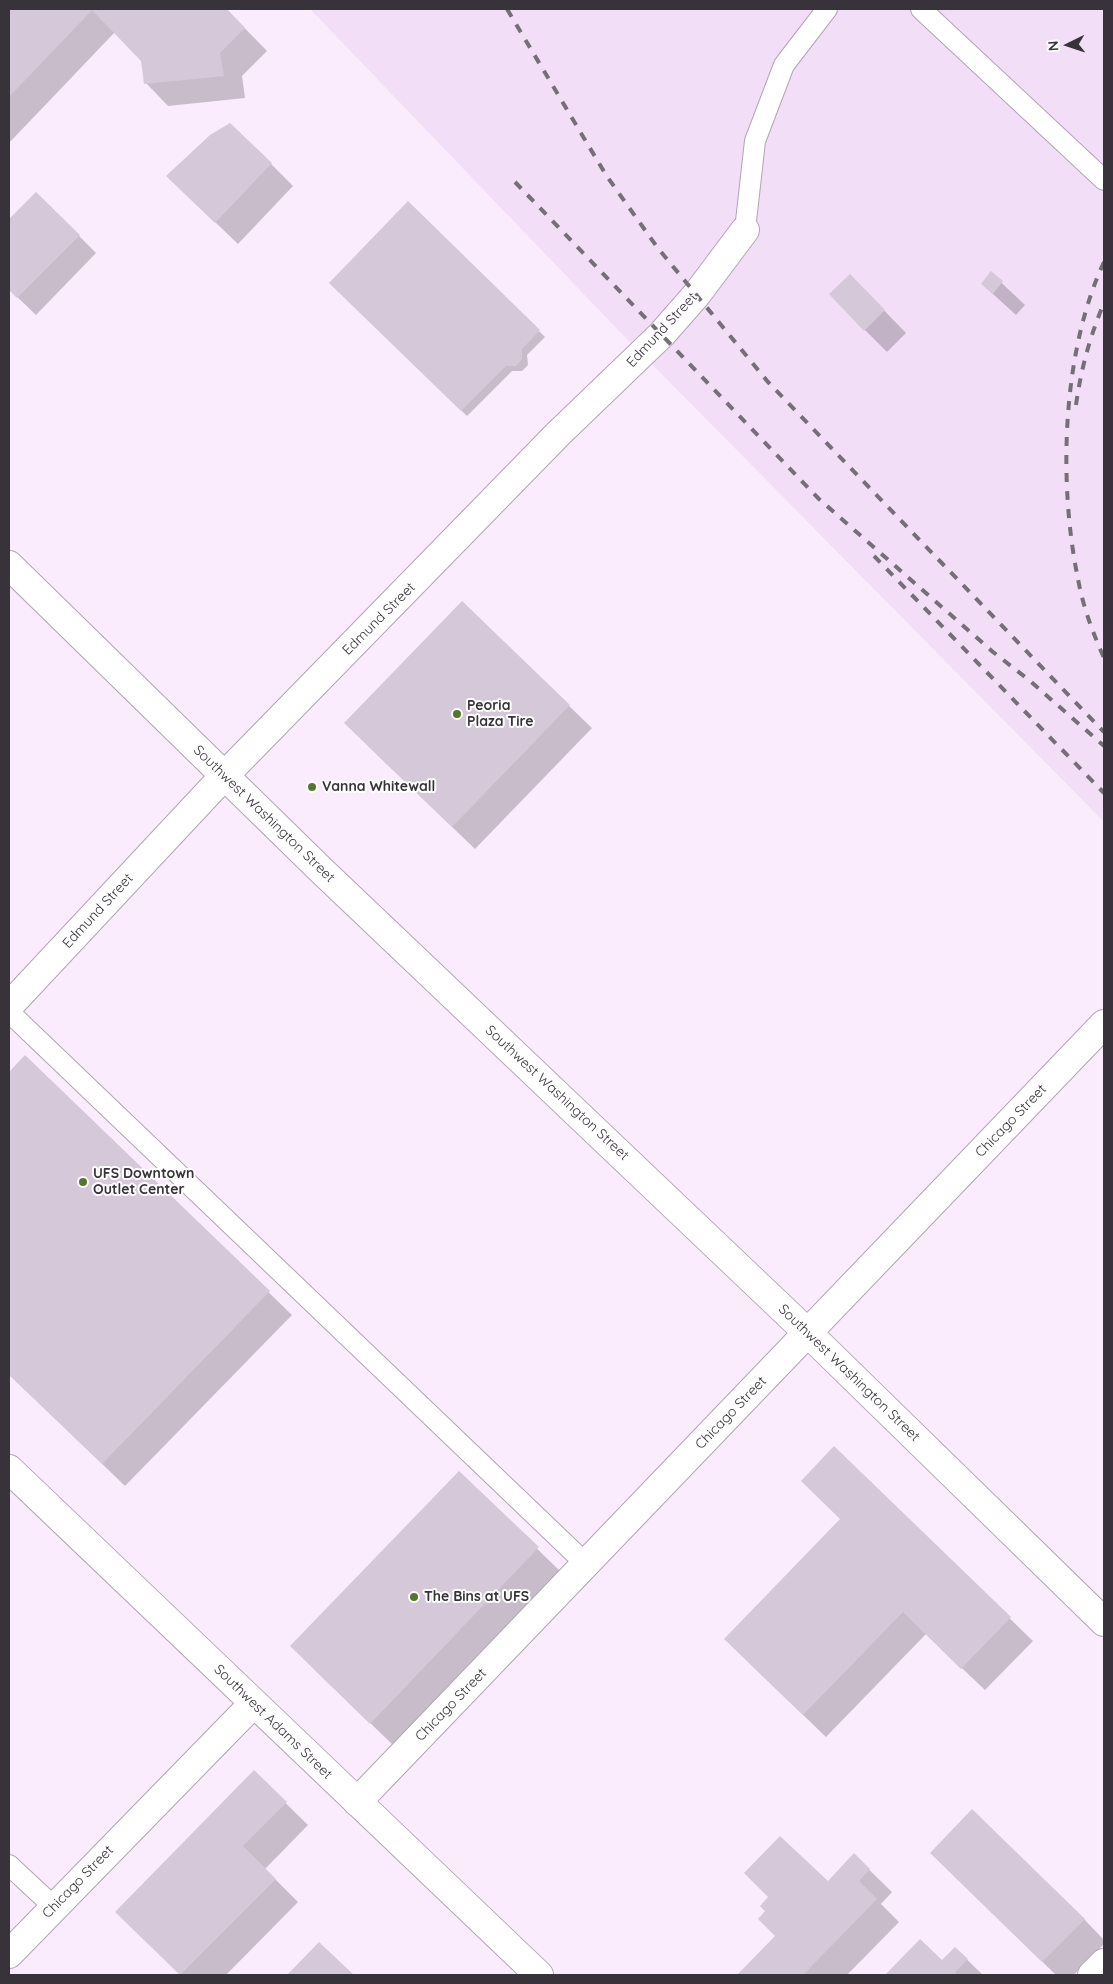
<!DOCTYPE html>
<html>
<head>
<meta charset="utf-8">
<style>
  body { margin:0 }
  #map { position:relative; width:1113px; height:1984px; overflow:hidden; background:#faecfd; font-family:Quicksand,sans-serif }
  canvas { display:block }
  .frame { position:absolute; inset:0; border:10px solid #38333a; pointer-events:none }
  .north { position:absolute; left:1043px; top:20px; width:50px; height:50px; -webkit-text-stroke:4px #fefefe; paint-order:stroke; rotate:266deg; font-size:14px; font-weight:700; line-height:20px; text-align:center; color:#38333a }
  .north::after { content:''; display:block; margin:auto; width:18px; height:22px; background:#38333a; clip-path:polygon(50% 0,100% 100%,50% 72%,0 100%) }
</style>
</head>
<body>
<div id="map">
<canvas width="1113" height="1984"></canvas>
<div class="frame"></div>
<div class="north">N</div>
</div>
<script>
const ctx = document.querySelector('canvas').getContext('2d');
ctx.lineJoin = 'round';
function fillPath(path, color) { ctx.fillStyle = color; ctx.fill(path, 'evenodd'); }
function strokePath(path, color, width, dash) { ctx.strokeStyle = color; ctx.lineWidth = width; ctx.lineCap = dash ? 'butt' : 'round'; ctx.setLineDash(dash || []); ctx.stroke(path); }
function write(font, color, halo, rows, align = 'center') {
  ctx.font = font + ' Quicksand,sans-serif'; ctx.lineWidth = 4; ctx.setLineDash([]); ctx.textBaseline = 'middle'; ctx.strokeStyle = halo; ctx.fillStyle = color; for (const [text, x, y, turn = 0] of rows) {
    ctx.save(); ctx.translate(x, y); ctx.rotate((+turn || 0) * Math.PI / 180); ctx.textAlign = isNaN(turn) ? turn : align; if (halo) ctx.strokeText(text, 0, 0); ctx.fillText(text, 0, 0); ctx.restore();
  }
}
fillPath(new Path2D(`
  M310,9H1104V822L621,333Z`), '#f2dff7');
fillPath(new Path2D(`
  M9,9H226L267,51L242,76L245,98L168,106L146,83L142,60L115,32L9,143Z
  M271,164L293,186L238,244L190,198Z
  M36,193L96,253L36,315L9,289V221Z
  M408,203L545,337L527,355L528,365L522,371H512L467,416L330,283Z
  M991,273L1025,305L1016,315L982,284Z
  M872,298L906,333L887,352L865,330Z
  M462,603L592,728L475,849L368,746Z
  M25,1057L292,1315L125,1486L9,1374V1074Z
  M834,1448L1033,1641L985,1690L926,1634L826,1737L748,1662L842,1519Z
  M459,1473L560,1571L393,1745L314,1669Z
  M254,1772L308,1825L265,1869L298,1902L226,1975H181L139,1934Z
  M854,1855L892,1892L881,1904L899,1922L847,1975H738Z
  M954,1876L1084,1919L1104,1940V1944L1074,1975H1056Z
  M920,1941L942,1962L955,1948L983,1975H886Z
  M319,1944L352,1975H288Z`), '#0003');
fillPath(new Path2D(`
  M9,9H227L245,28L220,53L224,76L144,84L141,61L92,10L9,97Z
  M230,123L272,163L215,223L166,176L210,135Z
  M36,192L80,235L17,298L9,290V219Z
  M408,201L540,330L522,349V359L516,366H506L461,411L329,283Z
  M991,271L1003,281L993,294L981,284Z
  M850,274L885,310L864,331L829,294Z
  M462,601L570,705L452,827L344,723Z
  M25,1055L270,1291L102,1464L9,1375V1072Z
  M834,1446L1011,1617L961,1669L903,1612L803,1715L724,1639L840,1519L801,1481Z
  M459,1471L539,1547L370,1724L290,1646Z
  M254,1770L287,1802L243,1846L276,1879L180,1975L115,1912Z
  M972,1809L1085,1919L1042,1962L930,1853Z
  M780,1836L828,1881L854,1853L870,1869L859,1881L877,1899L803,1975H737L775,1936L758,1919L765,1911L760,1906L768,1897L744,1873Z
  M920,1939L942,1960L955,1947L968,1959L955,1972L958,1975H885Z
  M319,1942L354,1975H287Z`), '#d5c8d9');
const lane = new Path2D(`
  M921,9L1104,180
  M745,230L755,141L784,65L827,9
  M9,1012L586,1564
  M9,1865L54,1907`);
const street = new Path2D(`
  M9,1006L225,775L558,434L662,334L697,294L745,230
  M357,1802L1104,1024
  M9,1954L253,1704
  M1092,1975L1104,1963`);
const secondary = new Path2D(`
  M9,1469L539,1975`);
const primary = new Path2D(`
  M9,565L321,870L808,1333L1104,1622`);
strokePath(lane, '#b2a5b5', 22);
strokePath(street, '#b2a5b5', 30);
strokePath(secondary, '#b2a5b5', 30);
strokePath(primary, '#b2a5b5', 30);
strokePath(lane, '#fff', 20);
strokePath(street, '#fff', 28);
strokePath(secondary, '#fff', 28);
strokePath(primary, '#fff', 28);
strokePath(new Path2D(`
  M507,9L606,175L657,247L768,382L1104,732
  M515,182L819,499L993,652L1029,680L1104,746
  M1104,262C1062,352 1058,482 1078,579C1083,607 1093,633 1104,658
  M1076,405C1081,369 1090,336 1104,303
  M874,556L1104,793`), '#766e79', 4, [9, 9]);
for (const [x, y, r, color] of [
  [457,714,5,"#54762d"],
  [312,787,5,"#54762d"],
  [83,1182,5,"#54762d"],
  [414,1597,5,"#54762d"]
]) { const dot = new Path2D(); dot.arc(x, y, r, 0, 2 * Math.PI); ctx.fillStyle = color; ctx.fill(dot); strokePath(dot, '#fefefe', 2); }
write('14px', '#38333a', '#fefefe', [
  ["Edmund Street",662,330,-47],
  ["Edmund Street",379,619,-45],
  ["Southwest Washington Street",264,814,44],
  ["Edmund Street",98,911,-47],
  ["Southwest Washington Street",557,1093,43],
  ["Chicago Street",1011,1121,-46],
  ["Southwest Washington Street",849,1373,44],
  ["Chicago Street",731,1413,-46],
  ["Chicago Street",451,1705,-46],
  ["Southwest Adams Street",273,1722,44],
  ["Chicago Street",78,1882,-46]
]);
write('bold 14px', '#38333a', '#fefefe', [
  ["Peoria",467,706],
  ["Plaza Tire",467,722],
  ["Vanna Whitewall",322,787],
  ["UFS Downtown",93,1174],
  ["Outlet Center",93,1190],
  ["The Bins at UFS",424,1597]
], 'left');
</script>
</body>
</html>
